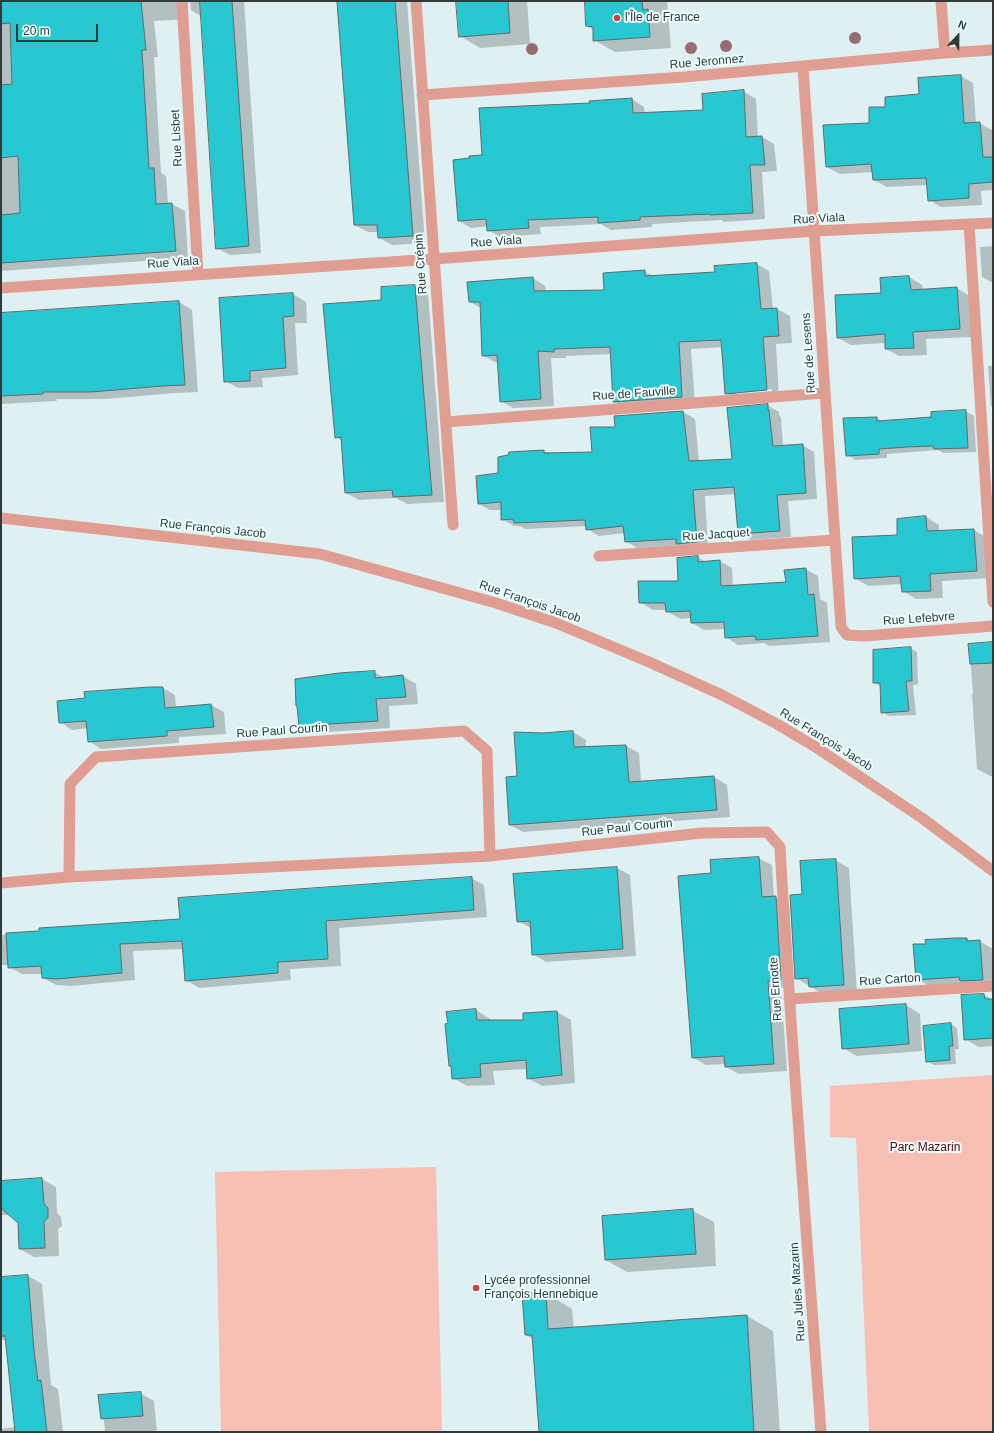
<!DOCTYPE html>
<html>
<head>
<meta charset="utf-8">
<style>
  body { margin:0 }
  #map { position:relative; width:994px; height:1433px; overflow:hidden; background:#dff0f2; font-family:Helvetica,sans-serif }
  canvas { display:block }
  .frame { position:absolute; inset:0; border:2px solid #333a3a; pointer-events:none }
  .north { position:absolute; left:938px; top:16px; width:40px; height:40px; -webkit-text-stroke:3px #ecfeff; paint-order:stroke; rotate:22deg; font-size:11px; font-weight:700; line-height:16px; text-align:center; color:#333a3a }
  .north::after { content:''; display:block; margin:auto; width:14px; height:18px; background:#333a3a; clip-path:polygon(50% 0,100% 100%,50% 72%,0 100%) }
  .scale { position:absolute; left:16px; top:24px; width:82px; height:18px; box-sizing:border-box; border:2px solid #333a3a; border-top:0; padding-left:5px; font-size:12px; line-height:14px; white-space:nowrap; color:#333a3a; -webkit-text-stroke:3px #ecfeff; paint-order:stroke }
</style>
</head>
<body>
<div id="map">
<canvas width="994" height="1433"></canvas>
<div class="frame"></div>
<div class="north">N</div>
<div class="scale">20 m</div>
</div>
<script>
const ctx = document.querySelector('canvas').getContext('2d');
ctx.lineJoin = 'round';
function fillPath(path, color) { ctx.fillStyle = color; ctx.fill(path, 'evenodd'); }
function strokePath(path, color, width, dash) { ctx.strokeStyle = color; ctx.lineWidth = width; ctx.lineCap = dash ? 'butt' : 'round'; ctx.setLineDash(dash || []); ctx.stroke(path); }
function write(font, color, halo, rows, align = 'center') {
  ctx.font = font + ' Helvetica,sans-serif'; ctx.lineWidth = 4; ctx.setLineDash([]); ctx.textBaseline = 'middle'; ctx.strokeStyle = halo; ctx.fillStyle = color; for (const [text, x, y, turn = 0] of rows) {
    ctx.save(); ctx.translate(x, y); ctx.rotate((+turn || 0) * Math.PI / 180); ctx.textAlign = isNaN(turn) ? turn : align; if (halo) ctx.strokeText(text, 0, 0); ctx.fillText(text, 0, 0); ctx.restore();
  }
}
fillPath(new Path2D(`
  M993,1075V1432H869L856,1138L830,1137V1086Z
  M436,1167L442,1432H221L215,1172Z`), '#f8bfb5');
fillPath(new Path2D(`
  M1,1H244L261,253L230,255L217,248L202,17L191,10L190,2H188V19L154,21L158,57H154L161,173L166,176L168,204H172L185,211L188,258L1,271Z
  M338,1H407L425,243L392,245L379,238V232H368L354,225Z
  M457,1H527L530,44L480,48L460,36Z
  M586,1H667L671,48L615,52L594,40V30L587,26Z
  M961,76L973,83L976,123H979L992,130L993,190L981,191L982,205L941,207L929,200L927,185L887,187L874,180L873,172L840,174L827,167L886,108L921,95Z
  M743,91L756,99L758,138L762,137L774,144L777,171L762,172L765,219L724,222L721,220L652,224V227L611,230L601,224L540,227L541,234L500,237L488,230V226L471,228L459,221L483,156L591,104L632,99L644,107L645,114L704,111Z
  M993,246V283L982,277L980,247Z
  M757,264L769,271L773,309H777L790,316L792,343L776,344L779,397L739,400L726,393L723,347L691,349L695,404L627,409L614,402L611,354L566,356V358H551L554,406L513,408L501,401L498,362H495L482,355L481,308L470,302L533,278L545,286L546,292L605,291L644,271L653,276L716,273ZM772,389V391L737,394V392Z
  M909,277L922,285L923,290L957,288L970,296L973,337L926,339L927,355L899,356L886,349V343L851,345L838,338L882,293Z
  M415,286L428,293L444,502L407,504L396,498L359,500L346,493L342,441L336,437L382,301Z
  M293,294L306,302L307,323H295L298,375L262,378L263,387L238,388L225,381Z
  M179,302L192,310L198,392L176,393L105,399H56L57,401L1,404V313Z
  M988,366H993V408L991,406Z
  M767,405L779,412V416L781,417L783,447L802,445L814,452L817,499L788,501L791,537L751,540L739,533L736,494L705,496L708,548L680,545L637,548L626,541L625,533L599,536L587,529V526L526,529L519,526H514L502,519V510H490L479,504L499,474L544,451L549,454L593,453L616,428L615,417L683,412L695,419L699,462L733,460Z
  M965,411L974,416L976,452L943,453L938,450L887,454V458L856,460L847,455L877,418L883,422L932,418Z
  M926,517L939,525V532L974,530L987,538L989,578L942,581L943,598L916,599L903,591L902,584L868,586L855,578L898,536Z
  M698,557L706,562L720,561L732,568L733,587L787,583L805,569L818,576L820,599L827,603L830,642L769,646L764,643L738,645L726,637L725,629L704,630L692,623L691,618L680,619L667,611V610H653L640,602L679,582Z
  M993,643V776H990L977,769L972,694H973L969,644Z
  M910,648L917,652L918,684L913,685L916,715L889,716L882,712L881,686L874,683Z
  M374,672L385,678L403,676L416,684L418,704L389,706L390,728L313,733L300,726Z
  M163,688L175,695L176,708L211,705L224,712L226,734L179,737V743L101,749L89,741L88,728L72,730L60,722Z
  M573,732L586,740V747L626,746L639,753L641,782L714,777L727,785L730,817L523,832L510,825L518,777L543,734Z
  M758,858L772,865L774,897L789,904L794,987L781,988L787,1071L739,1074L726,1067V1064L706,1065L692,1057L712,874Z
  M835,860L849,868L857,993L824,995L796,978L804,895Z
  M617,868L630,875L636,956L546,962L533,954L531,928L518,921Z
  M471,878L484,885L487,917L339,928L341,966L290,969L291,980L199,988L186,980L183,949L133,951L135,980L71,986L56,985L43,978V974H22L9,967V965H1V935L181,919Z
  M967,939L971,941H979L993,949V987H931L917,979L927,945Z
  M984,995L993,1000V1046L979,1047L965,1039Z
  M906,1005L920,1014L922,1051L857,1056L843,1048L840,1010Z
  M476,1010L490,1019V1021H524L557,1012L571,1020L575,1083L542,1086L528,1078V1069L493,1071L495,1085L467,1086L453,1078L452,1067L450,1065L447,1013Z
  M951,1024L957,1028L959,1049H955L956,1064L934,1065L927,1061Z
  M42,1179L56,1187L57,1213L61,1217L62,1226L58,1229L59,1256L34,1257L20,1249L19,1223L10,1215H1V1182Z
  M693,1211L714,1222L716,1266L627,1272L606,1260L603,1217Z
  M28,1276L42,1284L51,1385L58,1389L63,1432H2L1,1429L16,1427L7,1342L1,1339V1278Z
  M546,1293L572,1309L574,1328L747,1316L773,1331L780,1432H540L533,1339L526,1335Z
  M140,1393L154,1401L157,1432H105L104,1419L102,1418Z`), '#0003');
const building = new Path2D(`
  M1,1H141L146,50H142L149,168H154L156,204L172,203L176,251L1,263V215L20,213L18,156L1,158V85L12,84L10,23L1,24Z
  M200,1H232L249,246L216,249Z
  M355,1H395L413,236L378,238L377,225H354L337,2Z
  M456,1H508L510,33L459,37Z
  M585,1H642L643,10L648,9L650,37L593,41V27L586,26Z
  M961,75L964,123L980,122L983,157H993V182L969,184V198L928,201L926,178L873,180L871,164L826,167L823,125L869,123V107H885V97L919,94L918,78Z
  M744,90L746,137L762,136L765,165H750L753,213L710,215V214L640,217V220L598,223V217L528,220L529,228L487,231L486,219L458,221L453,160L469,158V156L482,155L479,108L590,103L589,101L632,98L633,113L703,110L702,94Z
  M757,263L761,309L777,308L779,336L763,337L767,390L725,394L721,340L679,342L682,397L613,402L610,347L554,349V352L538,351L541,399L500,402L497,355L482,356L480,302H469L467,282L533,277L534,291L604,290L603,273L645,270V276L715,272L714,266Z
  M909,276L911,290L957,287L960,329L913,332L914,348L885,349V334L837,338L835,295L881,293L880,278Z
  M415,285L432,495L393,497L392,490L345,493L341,437L335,438L323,304L381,300V287Z
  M293,293L294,316L283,317L286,368L250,371V381L224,382L219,298Z
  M179,301L185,385L162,386L91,392H43V394L1,396V313Z
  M768,404V410H769L773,446L803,444L806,493L777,495L780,531L738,534L734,487L693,490L697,542L676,544V539L625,542L623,526L586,530L585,520L514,523L513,519L501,520V502L478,504L476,476L498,473V457L508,455L509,452L544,450V453L592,452L590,427H615L614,416L683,411L689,461L732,459L727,408Z
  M966,410L968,448L934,449L933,446L907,447L879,449V454L846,456L843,418L877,417V421L905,419L931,417V412Z
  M926,516L927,531L974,529L977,571L930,574L931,591L902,592L900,576L854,579L852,537L897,535V519Z
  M698,556V562L720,560L721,586L786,582L784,570L806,568L808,595L814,594L818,636L756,640L755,636L725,638L724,622L691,623L690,611L666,612L665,603H639L638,581H678L677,558Z
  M993,642V663L970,664L968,644Z
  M911,647L912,681H906L909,711L881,713L880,683H873V650Z
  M375,671V678L403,675L406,697L376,699L378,721L299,726L297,706H296L295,679L339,673Z
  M150,687H163L165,708L211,704L214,727L167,731V736L88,742L86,721L59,723L57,701L85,698L84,692Z
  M573,731L574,747L626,745L629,782L714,776L717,810L509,825L506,777L517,776L514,732L543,733Z
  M759,857L762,897L776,896L781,980L768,981L774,1064L725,1067L724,1056L692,1058L678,876L711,873L710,860Z
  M836,859L844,985L809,987L808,978L795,979L790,895L802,894L800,861Z
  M617,867L623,949L532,955L530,921L517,922L513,874Z
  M472,877L474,910L326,921L328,959L278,962V973L185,981L182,941L120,944L122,973L57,979L42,978L41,966L8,968L6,933L39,931V928L180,919L178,898Z
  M956,938H967V941L980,940L983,980L960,981L959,977L916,980L913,944H926L925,940Z
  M984,994L985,999H993V1038L964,1040L961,995Z
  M906,1004L909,1044L842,1049L839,1009Z
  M476,1009L477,1020H523V1013L557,1011L562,1075L527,1079L526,1060L480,1064L481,1077L452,1079L451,1066H449L445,1024L448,1023L446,1012Z
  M951,1023L953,1046H949L950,1060L926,1062L923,1026Z
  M42,1178L44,1204L48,1208V1218L44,1221L45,1248L19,1249L18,1223L1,1208V1181Z
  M693,1209L696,1254L605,1260L602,1216Z
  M28,1275L34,1350L38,1381L41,1380L47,1432H15L5,1336H1V1277Z
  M546,1292L548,1329L747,1315L754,1432H539L532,1335H525L522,1294Z
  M141,1392L143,1416L101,1419L98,1395Z`);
fillPath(building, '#28c8d2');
strokePath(building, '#5c6b6c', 1);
strokePath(new Path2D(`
  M182,1L198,274
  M416,1L453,525
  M941,1L945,53
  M803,67L841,627L847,635L864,636L993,626
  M422,95L684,77L945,53L993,50
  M969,224L993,602
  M1,288L434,259L814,231L993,223
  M446,422L825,393
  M599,556L835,540
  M69,877L70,784L96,757L464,731L487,751L490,856
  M1,883L69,877L490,856L702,833L767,832L780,847C791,1042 807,1237 821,1432
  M789,999L993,986`), '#e09d92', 11);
strokePath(new Path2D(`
  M1,518L320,554L496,603L556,623L649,662L722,695L777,724L814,746L922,818L993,871`), '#e09d92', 11);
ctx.fillStyle = '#966c6d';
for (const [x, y] of [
  [855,38],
  [726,46],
  [691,48],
  [532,49]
]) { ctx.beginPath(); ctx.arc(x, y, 6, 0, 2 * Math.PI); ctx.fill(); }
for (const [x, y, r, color] of [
  [617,18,4,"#cf4135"],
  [476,1288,4,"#cf4135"]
]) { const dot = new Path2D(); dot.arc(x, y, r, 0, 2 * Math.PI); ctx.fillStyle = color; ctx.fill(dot); strokePath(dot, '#ecfeff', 1.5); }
write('12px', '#333a3a', '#ecfeff', [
  ["l'Île de France",625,18],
  ["Lycée professionnel",484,1281],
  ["François Hennebique",484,1295]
], 'left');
write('12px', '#333a3a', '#ecfeff', [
  ["Rue Jeronnez",707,62,-5],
  ["Rue Lisbet",177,138,-93],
  ["Rue Viala",819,219,-3],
  ["Rue Viala",496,242,-4],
  ["Rue Viala",173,263,-4],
  ["Rue Crépin",421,264,-94],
  ["Rue de Lesens",809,353,-94],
  ["Rue de Fauville",634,394,-4],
  ["Rue François Jacob",213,529,6],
  ["Rue Jacquet",716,535,-4],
  ["Rue François Jacob",530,602,19],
  ["Rue Lefebvre",919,619,-4],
  ["Rue Paul Courtin",282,731,-4],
  ["Rue François Jacob",826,740,32],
  ["Rue Paul Courtin",627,828,-6],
  ["Rue Carton",890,980,-4],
  ["Rue Ernotte",776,989,-94],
  ["Rue Jules Mazarin",798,1292,-94]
]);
write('12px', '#5b0000', '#ecfeff', [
  ["Parc Mazarin",925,1148]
]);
</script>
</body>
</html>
